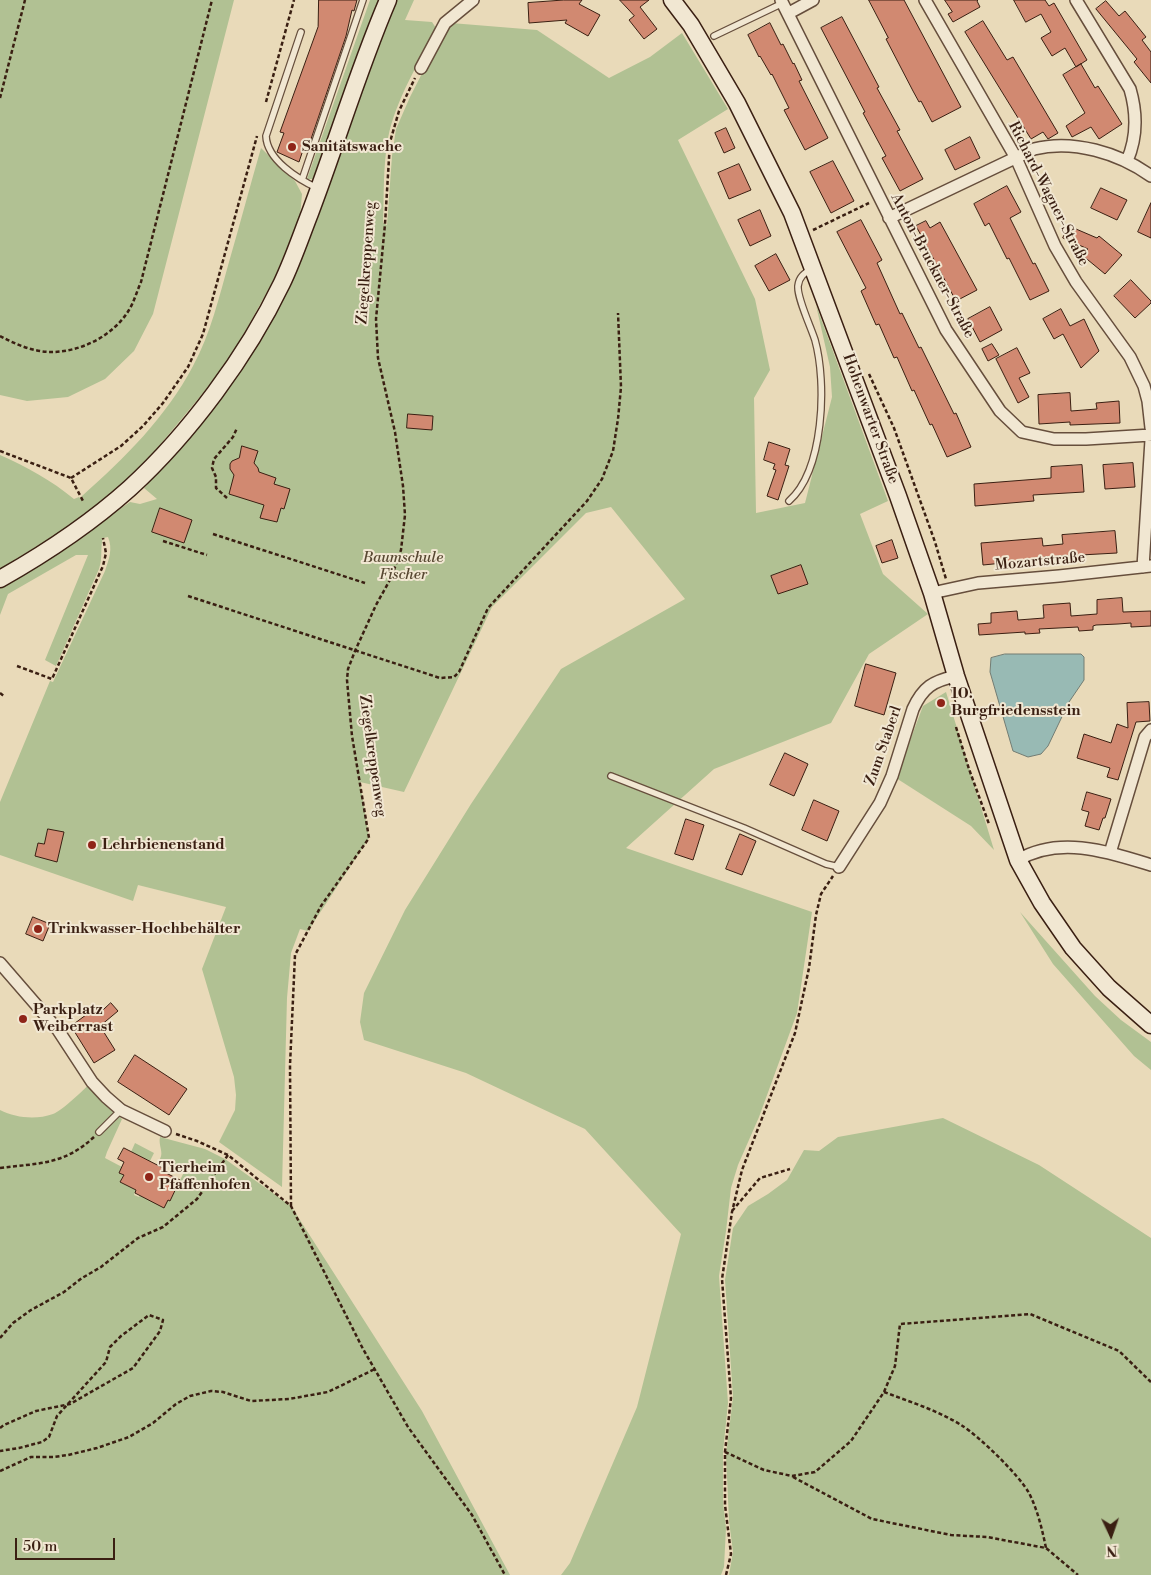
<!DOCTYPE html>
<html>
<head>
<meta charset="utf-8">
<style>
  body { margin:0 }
  #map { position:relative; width:1151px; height:1575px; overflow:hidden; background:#e9dab9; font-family:"Libre Bodoni",serif }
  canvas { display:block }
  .north { position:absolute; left:1086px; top:1510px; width:50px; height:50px; -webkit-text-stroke:4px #f1e7d2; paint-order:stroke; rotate:177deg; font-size:14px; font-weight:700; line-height:20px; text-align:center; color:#3a1f12 }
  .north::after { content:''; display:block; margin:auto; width:18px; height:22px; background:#3a1f12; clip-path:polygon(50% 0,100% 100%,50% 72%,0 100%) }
  .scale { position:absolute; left:15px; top:1538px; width:100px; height:22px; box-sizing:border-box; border:2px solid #3a1f12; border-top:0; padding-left:6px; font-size:15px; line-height:18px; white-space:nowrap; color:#3a1f12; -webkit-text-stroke:4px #f1e7d2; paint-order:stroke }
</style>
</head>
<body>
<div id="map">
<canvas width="1151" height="1575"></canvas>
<div class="north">N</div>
<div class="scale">50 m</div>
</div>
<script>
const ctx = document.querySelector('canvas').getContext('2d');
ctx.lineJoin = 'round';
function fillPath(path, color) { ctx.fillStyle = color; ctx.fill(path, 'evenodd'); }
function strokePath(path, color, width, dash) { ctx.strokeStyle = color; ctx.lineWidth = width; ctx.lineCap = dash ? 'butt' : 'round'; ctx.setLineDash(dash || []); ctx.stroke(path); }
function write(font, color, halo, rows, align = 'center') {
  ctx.font = font + ' "Libre Bodoni",serif'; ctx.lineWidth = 4; ctx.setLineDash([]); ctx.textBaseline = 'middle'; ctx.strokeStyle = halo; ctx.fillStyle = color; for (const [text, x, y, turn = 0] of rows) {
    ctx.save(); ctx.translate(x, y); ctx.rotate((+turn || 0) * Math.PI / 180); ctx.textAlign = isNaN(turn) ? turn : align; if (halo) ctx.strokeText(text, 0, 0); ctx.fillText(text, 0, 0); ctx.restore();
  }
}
fillPath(new Path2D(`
  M0,0H234L153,314L134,351L105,379L68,397L27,401L0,395Z
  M370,0H379L359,48L315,179H307Z
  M396,0H414L405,20L432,22L436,28C419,63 396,99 388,138C383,166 384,195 383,223L387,225L392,156L396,129L410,97L441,36L451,23L537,30L609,78L650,57L682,33L728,109L678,140L755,299L770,370L754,398L756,513L805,503L832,397L830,367L816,305L888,501L860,514L883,574L928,614L869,654L831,723L714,769L626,848L812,912L797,1013L759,1117L738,1165L731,1188L726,1231L719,1276L728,1403L723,1452V1502L726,1528L724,1567L721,1575H561L570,1563L637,1407L681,1234L585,1129L466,1073L364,1040L360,1022L364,993L405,910L471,804L561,669L685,599L611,507L586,513L492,607L404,792L360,782L369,838L308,931L300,929L291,953L287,998L282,1187L219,1142L235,1110L236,1095L234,1077L202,969L226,907L138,885L133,901L0,855V802L50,681L53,682L105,571C109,559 113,549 108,537L103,538C100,546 103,558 99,569L56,666L45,660L88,555H76L8,594L0,615V587L38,564L130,502L140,504L157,499L144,488L179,446L260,337Z
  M261,148L295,181L302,194L300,217L274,279L233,354L203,393L145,463L95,508L60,532L0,569V455C27,467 51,480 74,499L79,497L82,500V496C125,458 166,417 193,366C211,333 219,297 229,262C240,224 250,186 261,148Z
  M946,692L994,850L971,826L896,778L923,706Z
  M1020,912L1095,996L1121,1020L1151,1042V1070L1134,1056L1053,964Z
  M92,1082L111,1110L122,1119L107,1152L105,1158L122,1167L119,1173L124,1175L120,1182L136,1190L134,1195L139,1197L144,1189L170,1201L184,1172L160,1159C164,1152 158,1145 160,1137L205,1149L225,1159L291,1206L422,1411L510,1575H0V1110C16,1118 36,1120 53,1114C62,1111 84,1089 92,1082Z
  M943,1118L1039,1165L1151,1238V1575H729L733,1552L729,1521L726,1455L733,1397L725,1280L733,1228L748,1206L768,1194L787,1180L804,1150L819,1151L838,1137Z
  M135,1143L154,1153L150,1161L131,1152Z`), '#b1c193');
const water = new Path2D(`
  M1005,654H1081L1084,657V680L1069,702L1048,746L1041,754L1028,757L1013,751L990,672L991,658Z`);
fillPath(water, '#98bab4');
strokePath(water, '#727c73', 1);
const building = new Path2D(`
  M319,0H357L354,11L352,10L346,36L310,142L306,141L299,162L277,152L284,133L280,132L318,27Z
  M564,0H582L579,4L600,15L588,36L565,23L567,20L529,23L528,3Z
  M620,0H649L640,7L657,29L644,39L629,20L634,16Z
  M869,0H904L961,107L932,122L921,101L919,102L913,91L886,39L888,38Z
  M945,0H978L977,1L980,7L953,22L948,14L952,12Z
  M1014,0H1045L1049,6L1054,3L1087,60L1076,67L1065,48L1052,56L1041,38L1051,32L1041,14L1026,22Z
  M1106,1L1119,16L1125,11L1146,37L1142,40L1151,52V83L1134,62L1137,59L1096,9Z
  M842,17L879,87L877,88L900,130L897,131L923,179L900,191L882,158L886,156L863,113L865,112L821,28Z
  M983,21L1007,60L1013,57L1058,133L1048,139L1043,132L1031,139L965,32Z
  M770,23L781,45L783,44L793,64L794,63L802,80L799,81L828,138L805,150L784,110L789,108L772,74L771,75L760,56L759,57L748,35Z
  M1081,64L1095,88L1098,86L1122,124L1099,139L1091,127L1072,137L1066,126L1085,113L1063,75Z
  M726,128L735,148L724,153L715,133Z
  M970,137L980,158L955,170L945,150Z
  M833,161L854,201L831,213L810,172Z
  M739,164L751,190L729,199L718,173Z
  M1007,186L1021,212L1010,218L1033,264L1035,263L1049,291L1030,300L1009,258L1007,259L989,223L985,226L974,204Z
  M1101,188L1127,200L1117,220L1091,208Z
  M1151,203V238L1138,232Z
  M760,210L771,236L750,246L738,220Z
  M861,220L882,260L877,263L900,314L902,313L919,348L921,347L954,414L956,413L971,447L947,457L932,424L930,425L914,390L912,391L897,357L894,358L879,324L876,325L861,291L866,288L837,232Z
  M926,221L930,228L940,222L977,290L956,301L916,226Z
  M1069,226L1097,238L1099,236L1122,255L1105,274L1082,255L1088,249L1063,238Z
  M776,254L790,280L769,291L755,266Z
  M1131,280L1151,301V303L1135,318L1114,296Z
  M990,307L1002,330L980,342L968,319Z
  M1061,309L1070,326L1084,319L1099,351L1081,368L1063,334L1054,339L1043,319Z
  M992,344L999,355L988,361L982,349Z
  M1017,348L1030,373L1019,378L1029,397L1018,403L996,359Z
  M1070,393L1071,411L1097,409L1096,403L1119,401L1120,423L1070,425V422L1039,424L1038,395Z
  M408,414L433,416L432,430L407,428Z
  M769,442L790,449L785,465L789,466L778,500L767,496L776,470L773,469L775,464L764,460Z
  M242,446L258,451L254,463L258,468L259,472L276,478L274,484L290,489L284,509L281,508L277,522L260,518L264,505L229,494L234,475L230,469V464L232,461L239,458Z
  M1133,463L1135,487L1105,489L1103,465Z
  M1082,465L1084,492L1033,495L1034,501L975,506L974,484L1051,478V467Z
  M160,508L192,520L184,543L152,532Z
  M1115,531L1117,553L1044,557V559L983,565L981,543L1042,538L1043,546L1063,544L1062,535Z
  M892,540L898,558L882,563L876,546Z
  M801,565L808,584L778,594L771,576Z
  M1122,598L1123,612L1151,611V626L1131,627V623L1118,624L1096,625L1093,626V630L1079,631L1078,627L1039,629L1040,633L1025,634V632L979,635L978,624L991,623V613L1017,611L1018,620L1044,618L1043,605L1070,603L1071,616L1097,614V600Z
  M866,664L896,673L884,715L855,706Z
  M1149,702L1150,721L1136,722L1118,780L1107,777L1110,768L1077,758L1084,734L1111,743L1117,724L1128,728L1127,703Z
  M785,753L808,764L794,796L770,785Z
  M1087,792L1111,799L1105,818H1103L1099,830L1085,826L1089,812L1082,810Z
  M814,800L839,811L827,841L802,830Z
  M686,819L704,825L693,860L675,854Z
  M48,829L64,832L57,862L35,856L38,843L44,844Z
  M740,834L756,841L742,875L726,869Z
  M33,917L50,924L43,941L26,934Z
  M111,1003L118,1011L100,1026L115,1050L94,1063L71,1026L94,1009L98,1014Z
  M135,1055L187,1089L169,1115L118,1082Z
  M124,1148L167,1170L166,1173L180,1180L170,1201L168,1200L164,1208L135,1193L136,1190L120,1182L124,1175L119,1173L124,1162L118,1159Z`);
fillPath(building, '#d18971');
strokePath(building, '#3a1f12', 1);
const lane = new Path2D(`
  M301,32L266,136C267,160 298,179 317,188
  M714,36L783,3
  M302,180L363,0
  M789,501C824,470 827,383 815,340C811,327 797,298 798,286C799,277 804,273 812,269
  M611,776L744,828L826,864L839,867
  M99,1132L121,1110`);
const street = new Path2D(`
  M781,0L946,330L1000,411L1022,432L1054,439H1086L1151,435
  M925,0L1016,158L1055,246L1076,282L1130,357L1144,386L1148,401L1151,428
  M1076,0L1130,89C1137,113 1137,138 1127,161
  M789,13L813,0
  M421,68L445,23L473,0
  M889,218L1034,149C1073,139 1119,153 1151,176
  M1143,567L1151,440
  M932,593L978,583L1059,576L1151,566
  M1110,853L1145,737L1151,730
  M1018,860C1060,835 1109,852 1151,865
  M839,867L880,803L892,776L913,709C923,687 933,681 956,676
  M0,963L58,1030L92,1082L106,1097L121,1110L165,1131`);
const secondary = new Path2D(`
  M672,0L691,25L737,103L792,213L898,496L932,593L956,676L1018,860L1042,903L1073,948L1109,988L1151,1025
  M0,579C46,553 91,523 130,488C189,434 247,356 282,283C293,260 301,236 310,213C337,142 358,70 388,0`);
strokePath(lane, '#664e3c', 8);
strokePath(street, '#664e3c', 14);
strokePath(secondary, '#3a1f12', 19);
strokePath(new Path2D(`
  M0,98L25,0
  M266,102L294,0
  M813,230L869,203
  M0,336C15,344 33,352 51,352C81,352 113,336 129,310C134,302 137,291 141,282L212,0
  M869,374L894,428L935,542L946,579
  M0,451L71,478L83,501
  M71,478L121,446L143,426L163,403L188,367L203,334L257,136
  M227,498L216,488V477L212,468L214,459L233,437L237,428
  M213,534L365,583
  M163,541L207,555
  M188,596L440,678L454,677L459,672L488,608L587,501L602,479L613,451L618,419L621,387L618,313
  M17,666L52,679L103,566L106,553L103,538
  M0,693L5,697
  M956,727L969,769L989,824
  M176,1134L197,1141L228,1155L291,1206L363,1349L408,1427L472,1515L505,1575
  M0,1168C39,1163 64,1165 94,1137
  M291,1206L290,1065L295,955L321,906L369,838L352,736L347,680L348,669L355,651L376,605L391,578L401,550L405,515L403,486L395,432L378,358L376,319L385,224L390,142L399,111L415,78
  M732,1211L760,1178L790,1169
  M0,1338L13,1323L31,1310L64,1292L82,1278L101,1267L138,1238L163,1227L197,1199L228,1155
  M884,1392C910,1402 937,1410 961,1425C979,1436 1019,1475 1029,1493C1038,1511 1042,1529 1046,1548
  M0,1428L4,1425L36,1411L70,1404L133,1368L160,1331L163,1320L149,1315L121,1336L110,1347L106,1362L57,1416L49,1437L42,1442L19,1448L0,1451
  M725,1452L764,1470L792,1476L815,1472L851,1441L884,1392L895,1366L900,1324L1030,1314L1119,1351L1151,1382
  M0,1471L31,1457H53L68,1455L97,1448L129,1437L153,1423L176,1404L190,1396L211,1391L223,1392L251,1401L289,1399L328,1392L375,1369
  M793,1477L872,1519L951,1535L987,1537L1046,1548L1078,1575
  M726,1575L731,1554L725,1505V1452L731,1398L722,1279L732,1212L742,1170L795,1033L809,968L816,915L821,894L833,876`), '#3a1f12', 2.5, [4, 2.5]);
strokePath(lane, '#f1e7d2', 5.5);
strokePath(street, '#f1e7d2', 11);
strokePath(secondary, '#f1e7d2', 16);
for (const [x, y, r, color] of [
  [292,147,5,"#8f2418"],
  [941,703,5,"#8f2418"],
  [92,845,5,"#8f2418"],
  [38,929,5,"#8f2418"],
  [23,1019,5,"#8f2418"],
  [149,1177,5,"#8f2418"]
]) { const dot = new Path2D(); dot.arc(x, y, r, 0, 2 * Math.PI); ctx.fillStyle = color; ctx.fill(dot); strokePath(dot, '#f1e7d2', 2); }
write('bold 15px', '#3a1f12', '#f1e7d2', [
  ["Sanitätswache",302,147],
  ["10.",951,694],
  ["Burgfriedensstein",951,711],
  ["Lehrbienenstand",102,845],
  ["Trinkwasser-Hochbehälter",48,929],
  ["Parkplatz",33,1010],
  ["Weiberrast",33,1027],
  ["Tierheim",159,1168],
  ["Pfaffenhofen",159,1185]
], 'left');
write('15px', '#3a1f12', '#f1e7d2', [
  ["Richard-Wagner-Straße",1048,194,63],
  ["Ziegelkreppenweg",367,263,-86],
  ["Anton-Bruckner-Straße",932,266,62],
  ["Hohenwarter Straße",870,419,70],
  ["Mozartstraße",1040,562,-5],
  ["Zum Staberl",884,746,-71],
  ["Ziegelkreppenweg",372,756,82]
]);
write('italic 15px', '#584832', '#f1e7d2', [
  ["Baumschule",403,558],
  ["Fischer",403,575]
]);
</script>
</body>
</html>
